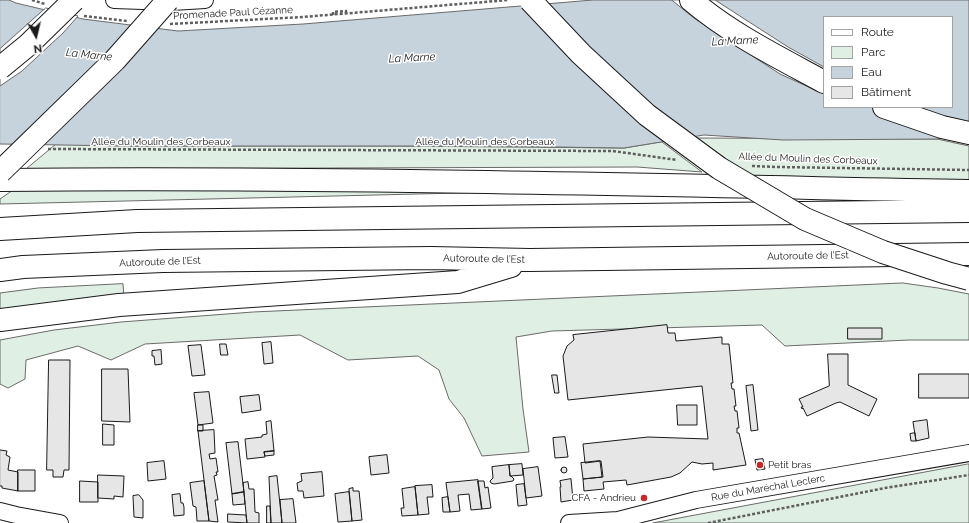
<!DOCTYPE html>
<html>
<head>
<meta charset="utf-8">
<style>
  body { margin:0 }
  #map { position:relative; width:969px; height:523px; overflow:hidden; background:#fff; font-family:Raleway,sans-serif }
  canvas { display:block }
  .legend { position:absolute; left:823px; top:16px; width:130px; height:92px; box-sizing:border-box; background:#fff; border:1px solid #a3a3a3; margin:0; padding:5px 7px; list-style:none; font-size:12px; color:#1a1a1a }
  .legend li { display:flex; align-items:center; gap:8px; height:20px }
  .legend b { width:20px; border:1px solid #a3a3a3 }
  .north { position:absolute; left:16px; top:16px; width:40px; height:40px; -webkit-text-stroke:3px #fff; paint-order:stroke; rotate:172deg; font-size:11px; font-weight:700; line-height:16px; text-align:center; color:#1a1a1a }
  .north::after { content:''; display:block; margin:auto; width:14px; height:18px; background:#1a1a1a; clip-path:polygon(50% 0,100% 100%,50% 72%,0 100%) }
</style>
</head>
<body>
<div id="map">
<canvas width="969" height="523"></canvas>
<ul class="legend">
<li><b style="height:5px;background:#fff"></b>Route</li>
<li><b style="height:11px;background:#e0efe3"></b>Parc</li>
<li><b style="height:11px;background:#c6d2dc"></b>Eau</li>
<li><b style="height:11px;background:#e6e6e6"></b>Bâtiment</li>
</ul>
<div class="north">N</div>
</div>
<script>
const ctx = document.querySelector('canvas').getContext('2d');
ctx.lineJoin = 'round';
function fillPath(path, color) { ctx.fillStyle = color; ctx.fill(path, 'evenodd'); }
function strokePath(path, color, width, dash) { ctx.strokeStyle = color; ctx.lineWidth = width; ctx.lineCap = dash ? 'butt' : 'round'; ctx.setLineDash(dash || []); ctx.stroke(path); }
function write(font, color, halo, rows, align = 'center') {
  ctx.font = font + ' Raleway,sans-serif'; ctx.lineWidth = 3; ctx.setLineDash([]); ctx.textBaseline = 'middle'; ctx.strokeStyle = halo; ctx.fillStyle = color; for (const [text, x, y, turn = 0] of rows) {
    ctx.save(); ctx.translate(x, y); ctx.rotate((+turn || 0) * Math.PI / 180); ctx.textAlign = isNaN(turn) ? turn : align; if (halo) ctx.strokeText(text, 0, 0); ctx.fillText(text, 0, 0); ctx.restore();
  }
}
const green = new Path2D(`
  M694,138L937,139L969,146V184L762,182Z
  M662,142L702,172L637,167L26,169L56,144L124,146H393L624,148Z
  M506,187L501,192L0,204V199L13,190Z
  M903,283L938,288L969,294V340H909L785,346L762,325L552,331L516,337L523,409L529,452L482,456L464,418L449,399L439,370L418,356L348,360L300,335L145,344L111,360L78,346L26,360L25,379L8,388L0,384V340L54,330L121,322L253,312Z
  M123,284L124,297L0,315V293L38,288Z
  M968,464H969V523H653Z`);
fillPath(green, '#e0efe3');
strokePath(green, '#6a6a6a', 1);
const water = new Path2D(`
  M0,0H9L16,3L83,19L178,31L303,24L593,0H969V129L937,139L783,140L704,135L624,148L489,146H124L0,144ZM824,17H952V107H824Z`);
fillPath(water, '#c6d2dc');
strokePath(water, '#6a6a6a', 1);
const pier = new Path2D(`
  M672,0H715L788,47L824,67V94L780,74L694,18Z
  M46,8L78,16L63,33L22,71L0,86V49Z`);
fillPath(pier, '#fff');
strokePath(pier, '#6a6a6a', 1);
const building = new Path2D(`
  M667,325L668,333H675L676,341L722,337V344H729L733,383H731L732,389H734L736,406H734L735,411H737L739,428H737V433H739L746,465L713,470V463L702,464L692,462L680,473L671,477L627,485L626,480L603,482L604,489L584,491L583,479L603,477L601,461L585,463L583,444L648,437L708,439L702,386L568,400L563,356L567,346L574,340L573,335Z
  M848,328H882V339H848Z
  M271,342L273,363L264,364L262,343Z
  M220,344H226L228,355H221Z
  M201,345L205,375L192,376L188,346Z
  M161,350L162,364L155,365L154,356H152V351Z
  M828,354H848V385L877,399L869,416L840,402L836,403L807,416L803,408L802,409L801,407H803L799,399L829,386Z
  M49,360H70L69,470H64L63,477H53V470H47Z
  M102,369H128L130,422L102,421Z
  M919,374H969V398H919Z
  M552,375H557L559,393H555Z
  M753,385L758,430L751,431L746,386Z
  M209,392L213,423L198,425L194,393Z
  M259,395L261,410L242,413L240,397Z
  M677,405H697V425H678Z
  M927,420L929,438L916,441L913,422Z
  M271,421L274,451L264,452L265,457L247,459L245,439L262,437V435L267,434L266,422Z
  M103,424L114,425V445H103Z
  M198,425H203V431H198Z
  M214,430L215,453L209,454L210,459L216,458L218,472H216L217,475L214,476L218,500H215L218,522L209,521L198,431Z
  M915,433L916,441H911L910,434Z
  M565,437L568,457L555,458L553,438Z
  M238,442L244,492L232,494L226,443Z
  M0,450L7,451L6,455L10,457L8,470L18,472V491L2,488V486H0Z
  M274,451V455L265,456L264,452Z
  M387,455L389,473L371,475L369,457Z
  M763,459L765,469L757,470L755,460Z
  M164,461L166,479L148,481L147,463Z
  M600,461L602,477L583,479L581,463Z
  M522,464L523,475L510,476L509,465Z
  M509,465L510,476H511L514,479L513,481L494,484L491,483L490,481L493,478L492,467Z
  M561 470a3 3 0 1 1 6 0a3 3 0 1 1-6 0Z
  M538,467L542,496L526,498L523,469Z
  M18,470H35V491H18Z
  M322,472L324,496L304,498L303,491H298L297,483L302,481L301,474Z
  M98,475L124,476L123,497L114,496V499L98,498Z
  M277,476L282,523H271L269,477Z
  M571,479L573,500L561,502L560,487H561L560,481Z
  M478,480L482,509L471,510L469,494L458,495L460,511L450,512L446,483Z
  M80,481L98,482V502H80Z
  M204,481L209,521H197L196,507L193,506L190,483Z
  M478,481H484L485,488L488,487L491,508L482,509Z
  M248,482L249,489H254L255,512L259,513V523H247L243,483Z
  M524,484L527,505L518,506L516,485Z
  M432,485L433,497H427L429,514L418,515L415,486Z
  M415,487L418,515L402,516L401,508H404L402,489Z
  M353,488V491H359L362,520L352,521L349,489Z
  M244,492L245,504L233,505L232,494Z
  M349,492L352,521L338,522L335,494Z
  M180,494L181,503H183L184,507V515L174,516L172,495Z
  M139,495L143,500V518L134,517L133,496Z
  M448,497L450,512H443L442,498Z
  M293,499L296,523H282L280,500Z
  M267,506H270L271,523H267Z
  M228,514L246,515L247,523L228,522Z`);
fillPath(building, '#e6e6e6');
strokePath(building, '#1a1a1a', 1);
const minor = new Path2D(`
  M114,0L172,2L205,0
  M0,511L16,515L60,523
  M569,523L618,520L696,500L969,453`);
const highway = new Path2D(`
  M691,0C731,34 778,57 824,82
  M884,107L942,127L969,133
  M0,180C323,177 646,185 969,191
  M0,229L137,221L969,211
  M0,270L23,267L163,261L431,258L530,260L969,254
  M0,320L119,305L458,282L511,266`);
strokePath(minor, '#1a1a1a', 18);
strokePath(highway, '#1a1a1a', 24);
strokePath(new Path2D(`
  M32,0L45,4
  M333,15V12L346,11V13
  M84,16L127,21
  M170,24L303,17L508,0
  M48,149L613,151L677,160
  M752,166L777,167L969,170
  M708,523L885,488L969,475`), '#5f5f5f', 2.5, [3, 2]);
strokePath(minor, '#fff', 16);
strokePath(highway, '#fff', 22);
const highwayBridge = new Path2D(`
  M530,0L581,54L647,115L719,168L805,219L883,252L947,273L969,279
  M0,68L28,45L74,0
  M0,172L115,60L168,0`);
strokePath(highwayBridge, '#1a1a1a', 24, []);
strokePath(highwayBridge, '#fff', 22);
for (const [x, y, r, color] of [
  [760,465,4,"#c62828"],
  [644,498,4,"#c62828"]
]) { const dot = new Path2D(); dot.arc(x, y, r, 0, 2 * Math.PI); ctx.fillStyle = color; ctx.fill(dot); strokePath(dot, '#fff', 1.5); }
write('10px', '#1a1a1a', '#fff', [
  ["Promenade Paul Cézanne",233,13,-3],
  ["Allée du Moulin des Corbeaux",161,142],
  ["Allée du Moulin des Corbeaux",485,142],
  ["Allée du Moulin des Corbeaux",808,159,2],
  ["Autoroute de l’Est",808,256,-1],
  ["Autoroute de l’Est",484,259,1],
  ["Autoroute de l’Est",160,262,-2],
  ["Rue du Maréchal Leclerc",768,488,-10]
]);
write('10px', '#1a1a1a', '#fff', [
  ["Petit bras",768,465],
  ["CFA - Andrieu",636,498,"right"]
], 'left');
write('italic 11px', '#1a1a1a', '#fff', [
  ["La Marne",735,41,-3],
  ["La Marne",89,55,6],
  ["La Marne",412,58,-3]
]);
</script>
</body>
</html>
